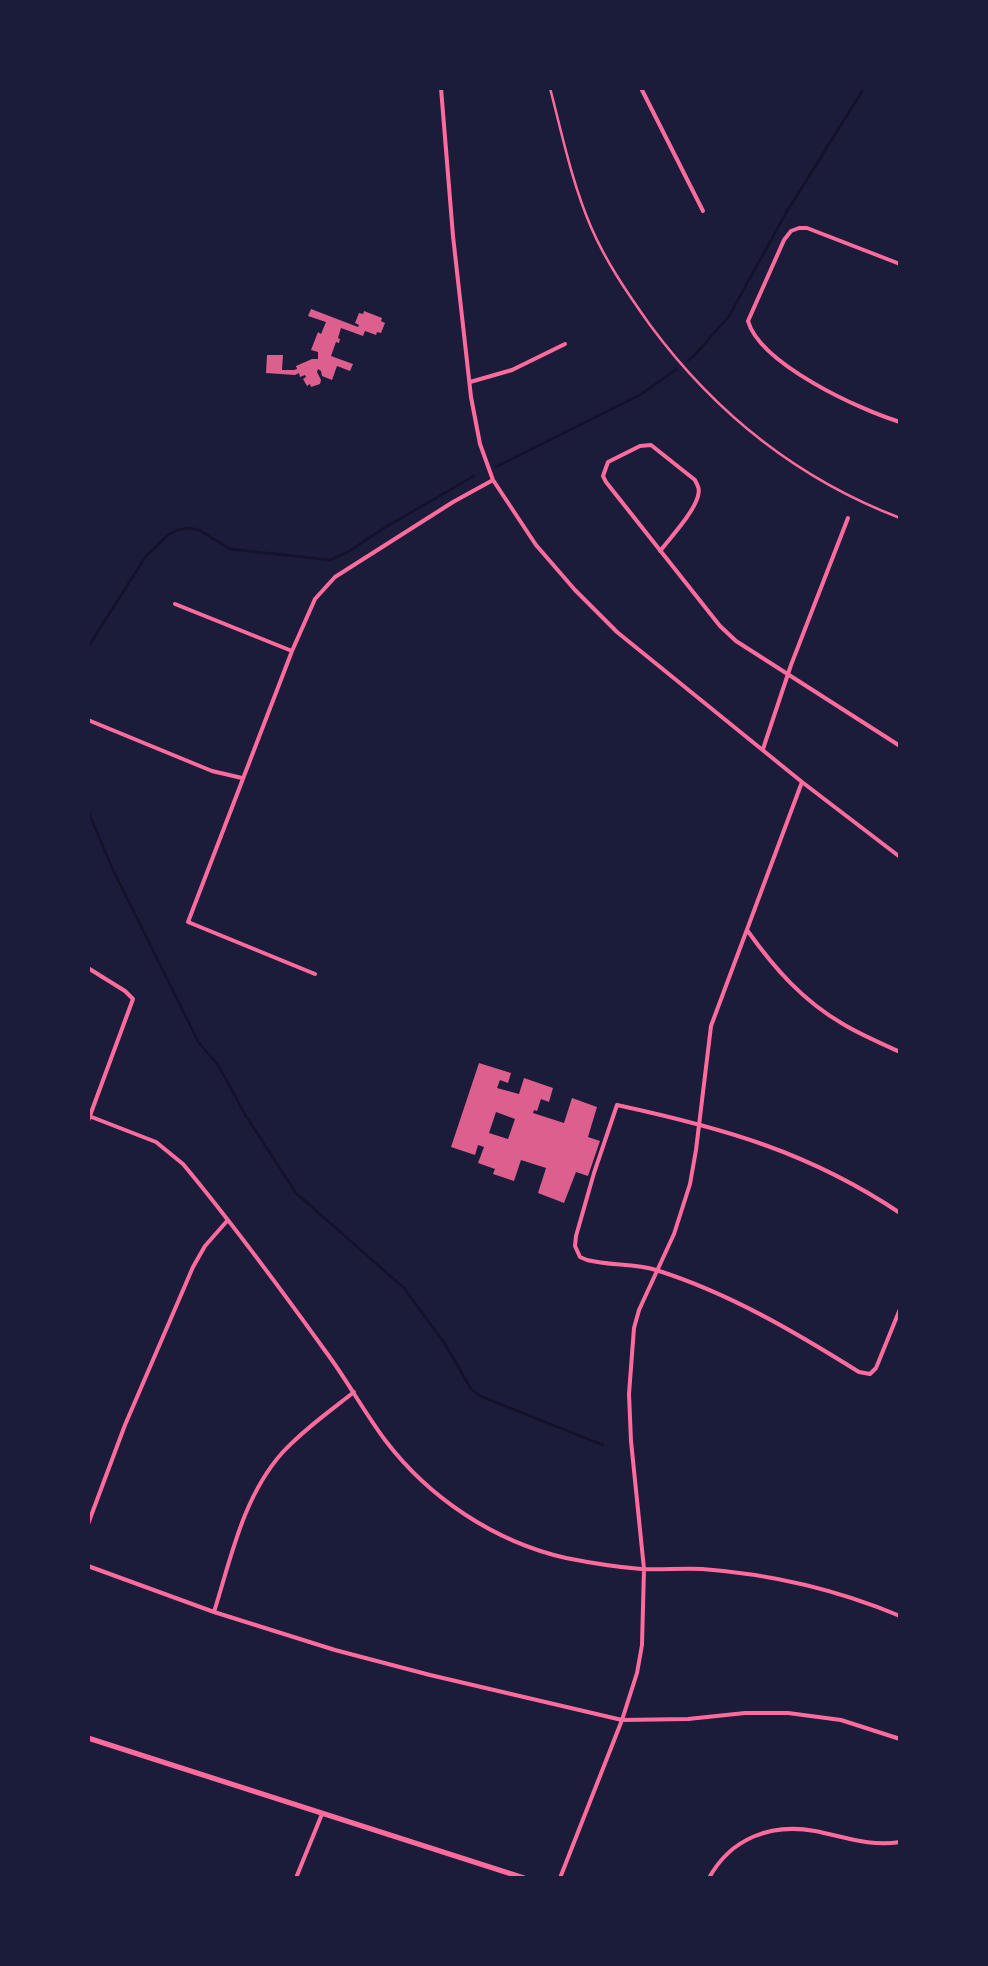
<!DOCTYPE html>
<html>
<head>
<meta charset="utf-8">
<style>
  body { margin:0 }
  #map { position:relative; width:988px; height:1966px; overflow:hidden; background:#1b1b3a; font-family:Helvetica,sans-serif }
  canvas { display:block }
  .frame { position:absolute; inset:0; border:90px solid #1b1b3a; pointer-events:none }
</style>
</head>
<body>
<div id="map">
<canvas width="988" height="1966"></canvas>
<div class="frame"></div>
</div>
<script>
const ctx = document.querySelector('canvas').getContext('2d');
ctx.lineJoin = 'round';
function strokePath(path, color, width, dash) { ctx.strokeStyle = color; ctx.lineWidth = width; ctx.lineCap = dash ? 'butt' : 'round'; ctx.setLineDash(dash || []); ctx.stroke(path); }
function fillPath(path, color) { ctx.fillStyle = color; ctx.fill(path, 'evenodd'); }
strokePath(new Path2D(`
  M688,360L693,357L729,316L786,213L864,88
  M496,467L640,395L677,369
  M88,647L146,556L168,535L177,530L189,528L199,530L230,549L330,560L348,552L384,528L474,476
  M88,811L113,870L199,1043L218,1065L246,1116L296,1193L404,1288L445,1344L471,1389L480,1396L603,1445`), '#12122b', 2.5);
fillPath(new Path2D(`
  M311,309L358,327L359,325L355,323L359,313L363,314L364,311L382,318L381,321L385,323L381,333L377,332L376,335L365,331L363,336L341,328L338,338L340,339L339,343L336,342L331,356L353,364L350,371L337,366L332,380L322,376L321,371L318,369L317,372L321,380L320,384L311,387L310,384L307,386L303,379L306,377L305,375L300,377L299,373L295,375L266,373L267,355H283L282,370H294L297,369L296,366L312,359H318V352L311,350L318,332L321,334L326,322L308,316Z
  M479,1063L511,1073L508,1083L500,1080L497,1088L519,1094L524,1078L553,1088L549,1102L541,1099L537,1111L534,1110L533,1113L564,1123L572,1098L597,1107L588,1137L600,1141L588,1176L576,1172L564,1203L538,1193L546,1168L521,1160L514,1181L493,1174L495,1169L478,1163L484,1147L478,1145L475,1155L451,1147ZM496,1112L515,1119L508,1139L489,1133Z`), '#dd5f8e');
strokePath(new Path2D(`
  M550,88C562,134 572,183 591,227C606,262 628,294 650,325C715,413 798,479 900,518`), '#ff6b9d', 2.5);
strokePath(new Path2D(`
  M441,88L453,236L471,397L480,444L493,480L536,545L575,590L617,632L802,782L900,857
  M641,88L703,211
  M900,264L807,228H799L791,231L784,240L748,321C760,364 860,410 900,422
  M470,382L512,370L565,344
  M660,551C671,537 694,512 698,496C700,488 698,487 695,480L651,445L640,446L608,462L603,476L606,482L720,626L736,641L900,746
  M175,604L292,651
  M88,720L212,771L242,778
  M763,749L791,665L848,518
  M747,930C774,968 803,1001 843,1024C861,1035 881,1043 900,1052
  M88,968L125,991L133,999L88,1121
  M315,974L188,922L292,651L315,599L335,577L453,502L493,480
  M89,1116L156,1142L183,1164C233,1224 280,1288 326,1352C347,1380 364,1412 385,1440C429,1498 495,1542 566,1558C591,1563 616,1567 641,1569C661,1570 682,1568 702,1569C770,1574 838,1590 900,1616
  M900,1213C809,1152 723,1128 617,1105L594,1173L576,1236L575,1246L580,1257L587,1260C610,1266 634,1263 656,1270C729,1293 795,1332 859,1372L870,1374L876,1368L900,1309
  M88,1524L125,1425L193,1267L205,1246L227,1221
  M88,1566L214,1612L335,1650L430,1675L622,1720L688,1719L745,1713H788L841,1720L900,1739
  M214,1612C231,1558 243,1497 282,1453C303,1430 330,1411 354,1392
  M296,1878L322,1814
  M560,1878L622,1720L637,1673L642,1645L644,1569L631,1441L629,1394L634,1328L639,1310L674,1234L690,1184L696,1150L711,1026L802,782
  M709,1878C731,1838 771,1823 815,1831C845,1837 870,1847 900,1842`), '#ff6b9d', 4);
strokePath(new Path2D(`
  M88,1738L524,1878`), '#ff6b9d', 5);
</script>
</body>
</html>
